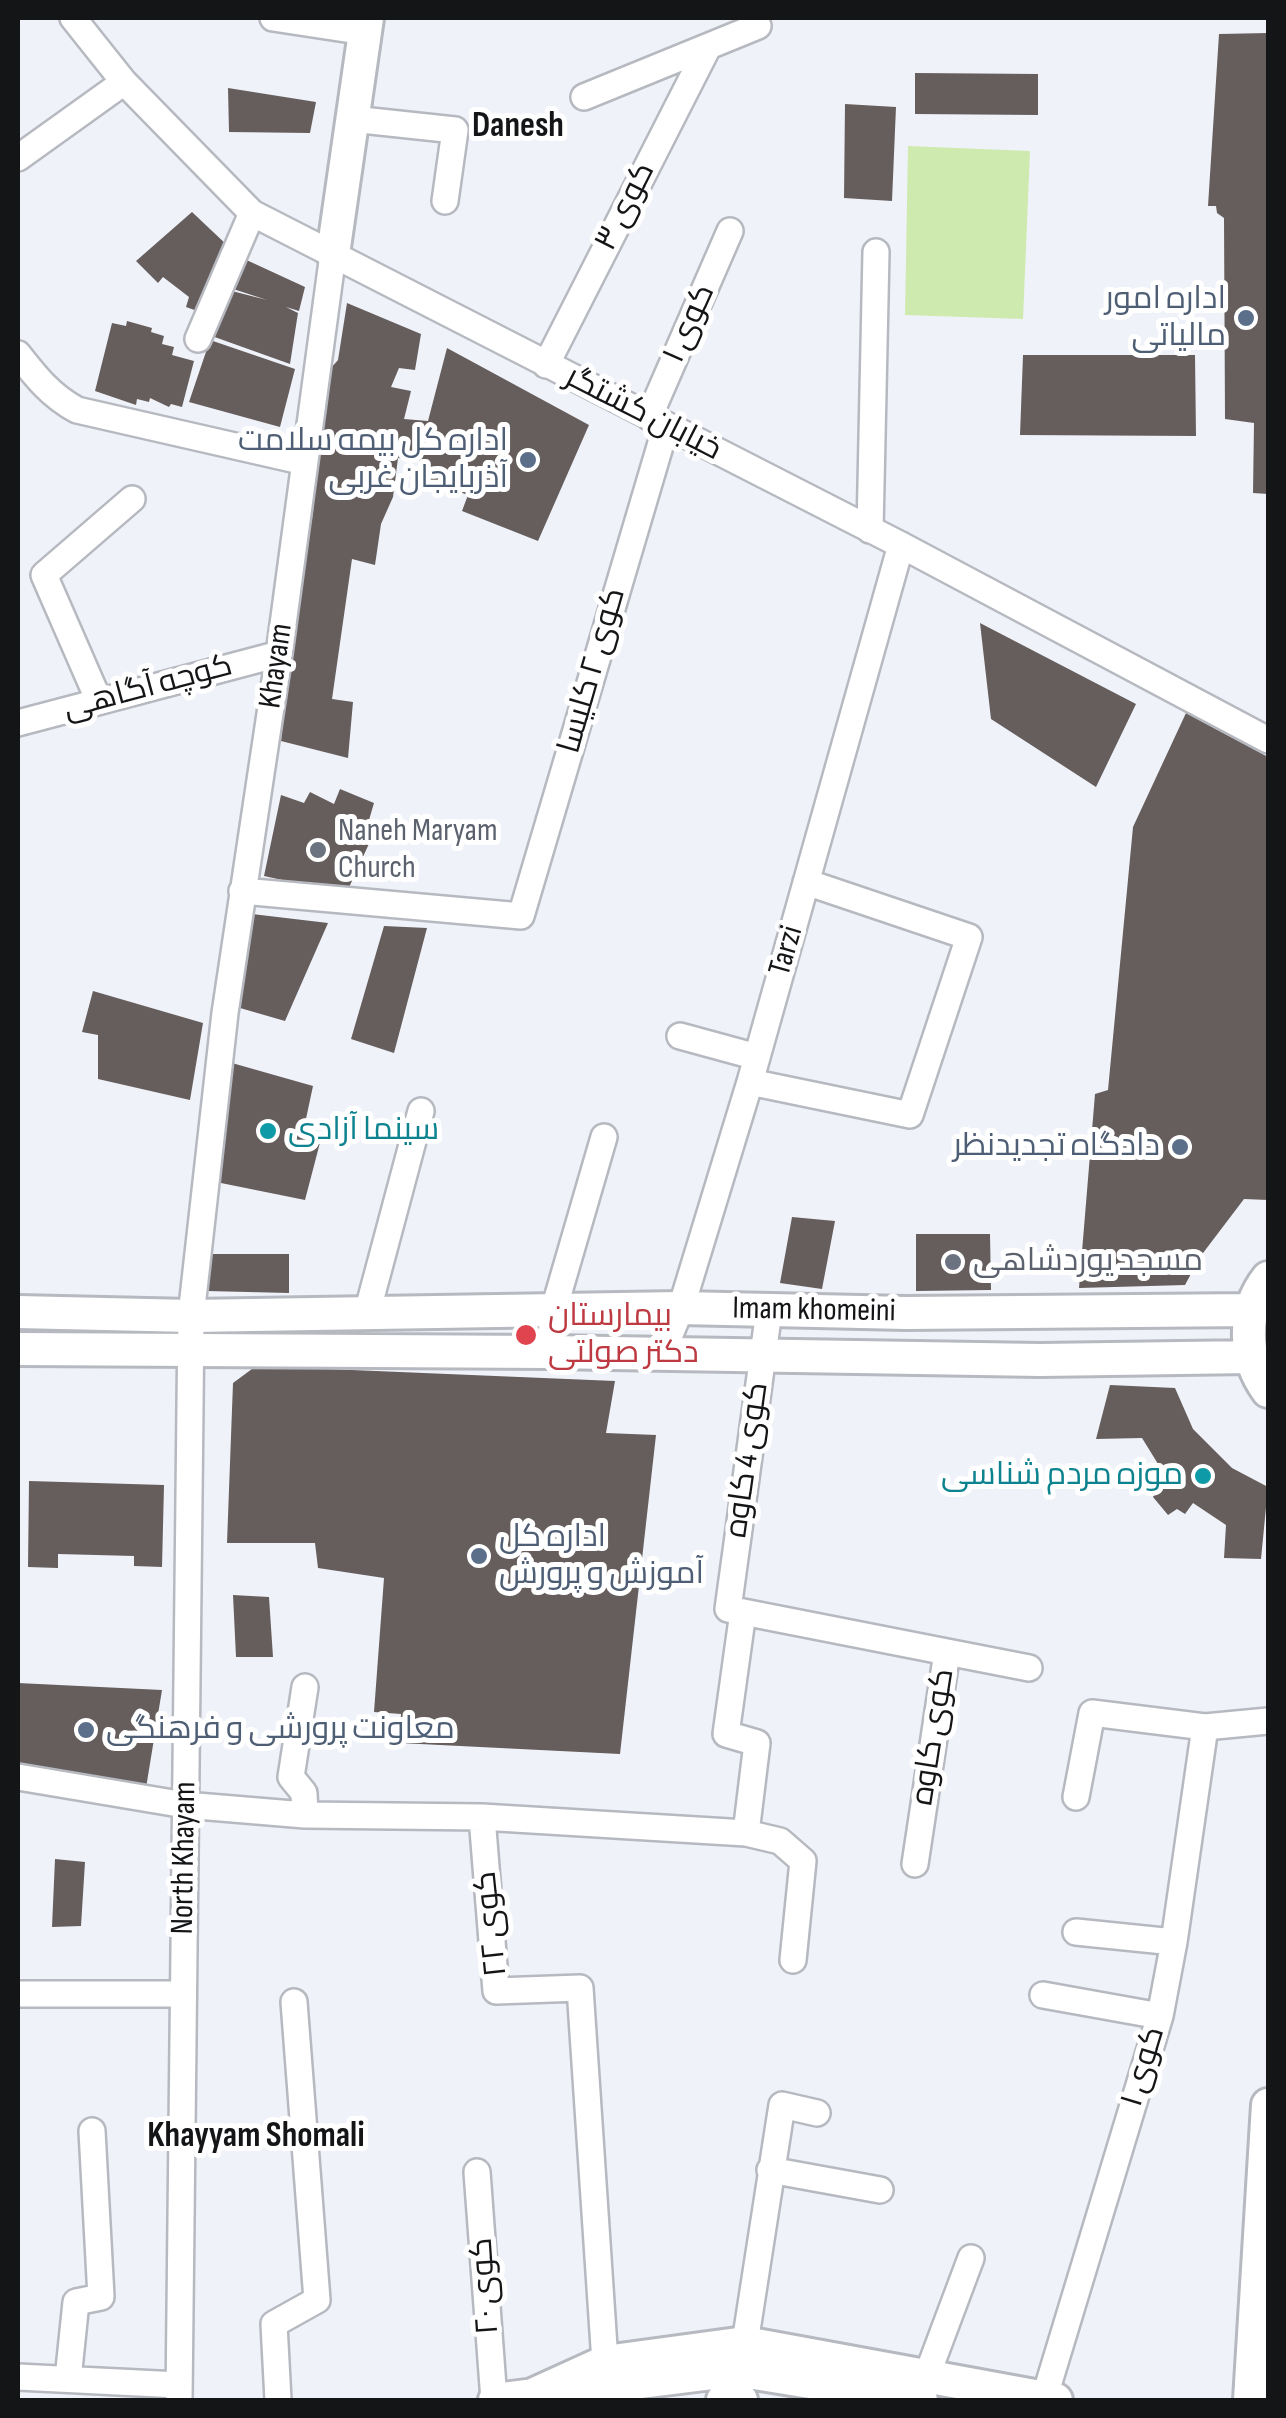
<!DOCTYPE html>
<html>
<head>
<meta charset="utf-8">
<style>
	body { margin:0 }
	#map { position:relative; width:1286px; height:2418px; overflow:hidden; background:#f0f2f9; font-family:"Sofia Sans Condensed",sans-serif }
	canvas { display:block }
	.frame { position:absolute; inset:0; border:20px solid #141517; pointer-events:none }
</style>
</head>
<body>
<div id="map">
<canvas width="1286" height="2418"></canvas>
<div class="frame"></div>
</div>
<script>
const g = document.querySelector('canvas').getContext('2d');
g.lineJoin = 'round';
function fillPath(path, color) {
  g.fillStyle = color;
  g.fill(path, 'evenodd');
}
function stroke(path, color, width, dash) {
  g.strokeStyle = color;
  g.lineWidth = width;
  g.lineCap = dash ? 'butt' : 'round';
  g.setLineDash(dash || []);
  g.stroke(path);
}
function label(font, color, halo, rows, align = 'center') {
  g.font = font + ' "Sofia Sans Condensed",Cairo,sans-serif';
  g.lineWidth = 10;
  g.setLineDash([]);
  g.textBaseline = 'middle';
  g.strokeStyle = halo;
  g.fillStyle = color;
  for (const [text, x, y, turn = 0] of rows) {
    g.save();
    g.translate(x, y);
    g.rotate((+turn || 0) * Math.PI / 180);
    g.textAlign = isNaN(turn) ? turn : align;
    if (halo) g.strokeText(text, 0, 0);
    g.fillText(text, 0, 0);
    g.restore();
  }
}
fillPath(new Path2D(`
	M908 146 1030 151 1023 319 905 315Z`), '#ceeaae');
fillPath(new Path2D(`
	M1268 33V494L1253 493 1254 423 1225 419 1224 218 1217 213 1216 206H1208L1219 34Z
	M915 73 1038 74V115L915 114Z
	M228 88 316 102 310 133 229 132Z
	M845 104 896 107 892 201 844 198Z
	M192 212 228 246 200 312 186 307 189 297 163 277 158 283 136 261Z
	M240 257 305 287 299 311 286 307 298 313 290 364 209 335 228 290 267 300 227 287Z
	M347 303 421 334 415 370 399 368 391 387 411 391 404 419 428 421 447 348 589 425 538 541 462 511 468 495 419 477 420 461 398 458 393 497 381 524 375 565 352 559 332 699 353 702 348 758 281 741 289 655 313 512 317 446 330 369 338 360Z
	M127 321 152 328 151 332 164 336 162 344 174 347 172 355 194 361 182 407 171 404 169 407 150 398 149 402 137 399 136 405 95 391 112 323 126 326Z
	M210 340 295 369 280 427 189 402Z
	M1023 355H1195L1196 436 1020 435Z
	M980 623 1136 704 1096 787 991 719Z
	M1186 713 1268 757V1200L1244 1199 1200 1257 1185 1285 1079 1288 1095 1094 1108 1090 1133 827Z
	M340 789 374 803 369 820 378 824 346 894 264 876 281 795 304 803 310 792 334 804Z
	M252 914 328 923 285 1021 240 1008Z
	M384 926 427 928 394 1053 351 1039Z
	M93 991 203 1023 190 1100 98 1079V1035L82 1032Z
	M232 1063 313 1086 304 1128 322 1135 305 1200 216 1182Z
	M792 1217 835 1221 822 1289 780 1283Z
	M916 1234H990L991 1290 916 1291Z
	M208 1254H289V1293L206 1291Z
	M256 1366 615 1381 606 1433 656 1435 620 1754 400 1743 401 1714 374 1712 384 1578 318 1568 315 1543H227L233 1383Z
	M1110 1385 1175 1388 1193 1429 1232 1468 1268 1487 1261 1559 1224 1558 1226 1525 1193 1503 1185 1514 1177 1509 1168 1515 1153 1497 1157 1489 1155 1481 1163 1472 1142 1438 1096 1439Z
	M29 1481 164 1485 162 1567 134 1566V1556L58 1554V1568L28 1567Z
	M233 1595 269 1597 273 1657H236Z
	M18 1683 162 1690 146 1788 18 1769Z
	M55 1859 85 1862 81 1926 52 1927Z`), '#655e5d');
const minor = new Path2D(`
	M73 18 124 82 252 213 901 545 1268 740
	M273 18 365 32
	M584 97 758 26
	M352 119 455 130 445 201
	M18 158 124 82
	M198 339 252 213
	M18 354C36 377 51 396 77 410L305 462
	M546 365 707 49
	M649 417 730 231
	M870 530 876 252
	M99 701 44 575 132 499
	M18 723 279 654
	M242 891 521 916 666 426
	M680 1036 757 1057
	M750 1082 910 1115 969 937 806 882
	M769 1311 728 1609 947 1652 915 1864
	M367 1313 421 1111
	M549 1352 554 1309 604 1137
	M662 1354 681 1308 750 1082 901 545
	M743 1612 726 1734 757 1743 746 1833
	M947 1652 1029 1668
	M305 1687 291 1777 304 1793 305 1815
	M18 1777 185 1805 305 1815 482 1817 496 1991 580 1988 605 2362
	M1076 1797 1092 1713 1205 1727 1268 1721
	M482 1817 746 1833 780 1841 803 1861 793 1960
	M1076 1932 1174 1942
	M18 1994H183
	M1043 1995 1160 2016
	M770 2170 880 2190
	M477 2172 494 2400
	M745 2343 782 2105 817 2113
	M18 2377 179 2385
	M926 2378 971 2258
	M68 2379 76 2302 101 2297 92 2131
	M1044 2399 1160 2016 1174 1942 1205 1727
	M179 2400 191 1316 225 1013 279 654 333 254
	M278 2400 274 2324 317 2300 294 2002`);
const major = new Path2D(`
	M333 254 367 18
	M1268 1278C1242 1311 1243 1357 1268 1391
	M18 1312 191 1316 681 1308 906 1313 1251 1310
	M18 1349 549 1352 1040 1360 1251 1357
	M528 2397 605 2362 745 2343 1056 2400
	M495 2400 736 2370 921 2400
	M723 2400H741
	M1250 2400 1268 2105`);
stroke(minor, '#b7b9c0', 30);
stroke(major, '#b7b9c0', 38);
stroke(minor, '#fff', 25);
stroke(major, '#fff', 32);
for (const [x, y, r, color] of [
	[1246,318,10,"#5c6f8a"],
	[528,460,10,"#5c6f8a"],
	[318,850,10,"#6b7280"],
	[268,1131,10,"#0f9aa8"],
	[1180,1147,10,"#5c6f8a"],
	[953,1262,10,"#6b7280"],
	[526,1335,12,"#e0444e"],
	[1203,1476,10,"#0f9aa8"],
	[479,1556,10,"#5c6f8a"],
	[86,1730,10,"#5c6f8a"]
]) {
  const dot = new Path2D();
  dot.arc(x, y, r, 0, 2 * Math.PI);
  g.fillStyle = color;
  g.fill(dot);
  stroke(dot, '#fff', 4);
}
label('32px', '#141517', '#fff', [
	["کوی ۳",626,207,-63],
	["کوی ۱",690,324,-66],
	["خیابان کشتگر",643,414,27],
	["Khayam",277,666,-82],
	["کوی ۲ کلیسا",593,671,-74],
	["کوچه آگاهی",148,688,-15],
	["Tarzi",787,951,-74],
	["Imam khomeini",814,1311,1],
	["کوی 4 کاوه",748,1460,-82],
	["کوی کاوه",934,1737,-81],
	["North Khayam",185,1858,-89],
	["کوی ۲۲",492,1924,-96],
	["کوی ۱",1144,2067,-73],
	["کوی ۲۰",486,2286,-94]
]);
label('32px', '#4e5e75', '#fff', [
	["اداره امور",1226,300],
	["مالیاتی",1226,337],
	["اداره کل بیمه سلامت",508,442],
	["آذربایجان غربی",508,479],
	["دادگاه تجدیدنظر",1160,1147],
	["اداره کل",499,1538,"left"],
	["آموزش و پرورش",499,1575,"left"],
	["معاونت پرورشی و فرهنگی",106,1730,"left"]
], 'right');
label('32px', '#5b616d', '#fff', [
	["Naneh Maryam",338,832],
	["Church",338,869],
	["مسجد یوردشاهی",973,1262]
], 'left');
label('32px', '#0d838f', '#fff', [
	["سینما آزادی",288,1131],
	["موزه مردم شناسی",1183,1476,"right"]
], 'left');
label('32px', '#be3a42', '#fff', [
	["بیمارستان",548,1317],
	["دکتر صولتی",548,1354]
], 'left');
label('bold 35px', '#141517', '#fff', [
	["Danesh",518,127],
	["Khayyam Shomali",256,2137]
]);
</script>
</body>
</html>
